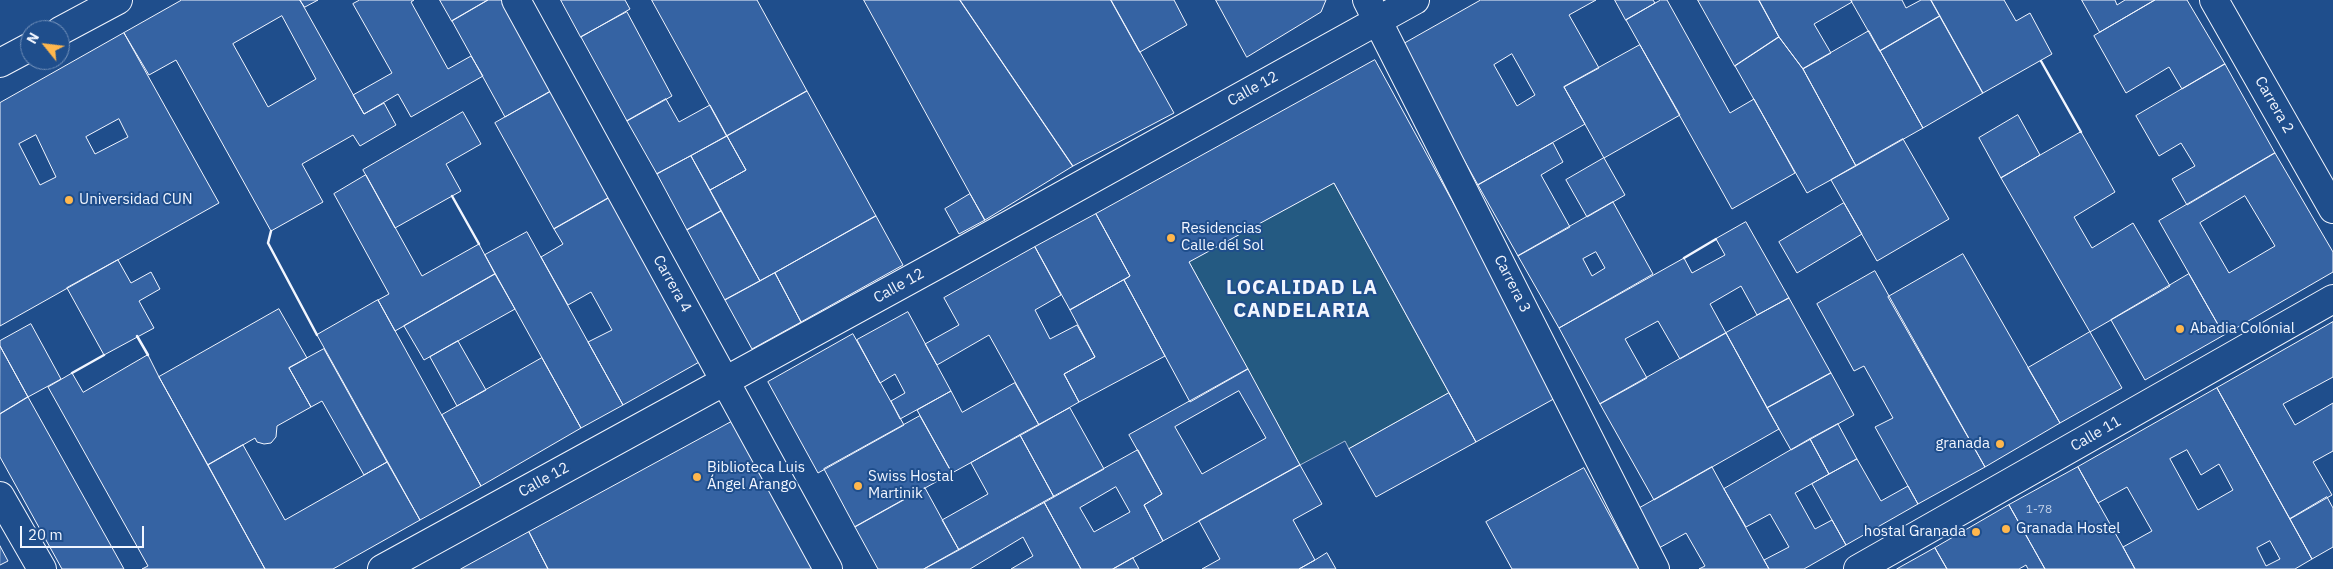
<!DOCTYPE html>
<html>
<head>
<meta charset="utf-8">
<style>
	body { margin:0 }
	#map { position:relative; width:2333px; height:569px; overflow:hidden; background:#1f4e8c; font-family:"IBM Plex Sans",sans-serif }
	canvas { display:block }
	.north { position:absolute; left:20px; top:20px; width:50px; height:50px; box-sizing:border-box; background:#1f4e8c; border:1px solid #7391ba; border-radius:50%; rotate:299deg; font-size:14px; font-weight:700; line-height:20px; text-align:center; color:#f2f6ff }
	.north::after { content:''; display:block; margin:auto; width:18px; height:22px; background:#ffb74d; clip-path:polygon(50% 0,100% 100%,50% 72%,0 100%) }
	.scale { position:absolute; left:20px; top:526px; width:124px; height:22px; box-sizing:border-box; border:2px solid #f2f6ff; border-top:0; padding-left:6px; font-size:15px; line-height:18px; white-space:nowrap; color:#f2f6ff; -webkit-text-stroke:4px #1f4e8c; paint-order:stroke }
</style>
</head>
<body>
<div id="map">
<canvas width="2333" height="569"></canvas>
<div class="north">N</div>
<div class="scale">20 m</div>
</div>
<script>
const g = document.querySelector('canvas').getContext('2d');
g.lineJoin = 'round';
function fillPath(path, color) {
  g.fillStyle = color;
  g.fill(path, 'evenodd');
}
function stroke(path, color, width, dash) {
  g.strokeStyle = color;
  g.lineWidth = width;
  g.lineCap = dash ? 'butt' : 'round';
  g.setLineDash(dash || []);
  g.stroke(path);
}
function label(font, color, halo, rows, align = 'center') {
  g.font = font + ' "IBM Plex Sans",sans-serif';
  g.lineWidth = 4;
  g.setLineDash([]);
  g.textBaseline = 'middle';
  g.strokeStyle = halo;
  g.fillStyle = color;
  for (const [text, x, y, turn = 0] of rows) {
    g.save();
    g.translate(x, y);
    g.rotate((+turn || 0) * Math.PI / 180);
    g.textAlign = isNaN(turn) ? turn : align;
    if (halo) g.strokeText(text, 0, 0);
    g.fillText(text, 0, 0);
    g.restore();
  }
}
const green = new Path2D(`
	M1334 183 1449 393 1349 449 1345 441 1300 465 1189 262Z`);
fillPath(green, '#245a82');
stroke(green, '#a8bbd7', 1);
const building = new Path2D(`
	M182 0H300L364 114 384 103 396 125 360 146 353 135 302 164 323 202 271 231 176 60 149 75 124 33ZM282 16 316 79 268 107 233 44Z
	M300 0H318L305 7Z
	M360 0H414L411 2 448 69 471 56 483 76 411 117 398 94 364 114 353 95 392 73 353 4Z
	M440 0H488L452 21Z
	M488 0H503L553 90 505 117 452 21Z
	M561 0H625L630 9 581 37Z
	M652 0H757L807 91 727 136Z
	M864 0H960L1073 166 985 220Z
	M960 0H1111L1174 113 1073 166Z
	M1111 0H1174L1187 25 1140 52Z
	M1216 0H1326L1321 12 1247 57Z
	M1481 0H1596L1569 15 1599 68 1564 87 1585 124 1478 185 1400 46ZM1512 54 1535 95 1517 106 1494 65Z
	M1615 0H1653L1655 3 1626 20Z
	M1661 0H1667L1730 113 1754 99 1795 173 1732 209 1626 20Z
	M1698 0H1759L1779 37 1735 66Z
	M1759 0H1851L1852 2 1814 24 1831 53 1803 69 1779 37Z
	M1851 0H1902L1906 8 1921 0H1931L1940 16 1880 51Z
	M1931 0H2004L2016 21 2030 13 2052 54 1983 93Z
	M2082 0H2115L2117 5 2125 0H2155L2100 32Z
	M2155 0H2187L2225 64 2182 89 2169 67 2126 93 2094 36Z
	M627 12 672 96 627 121 581 37Z
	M1940 16 1983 93 1923 128 1880 51Z
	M1869 31 1923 128 1856 166 1803 69Z
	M124 33 219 203 0 326V103ZM119 119 128 137 95 154 86 137ZM36 135 56 177 40 185 19 144Z
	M1779 37 1803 69 1856 166 1807 193 1735 66Z
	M1640 45 1680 115 1604 158 1564 87Z
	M1375 60 1559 396 1476 442 1334 183 1189 262 1248 369 1190 402 1124 280 1130 276 1096 214Z
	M2225 64 2275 153 2187 205 2172 179 2195 166 2181 143 2159 156 2136 116Z
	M553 90 612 196 554 229 495 123Z
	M807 91 876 216 760 281 710 190 746 170 727 136Z
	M666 99 679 122 710 105 727 136 657 174 627 121Z
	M463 112 481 144 446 164 461 191 395 228 363 170Z
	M2018 115 2040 155 2001 178 1979 138Z
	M2081 132 2115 192 2074 217 2092 248 2133 223 2170 286 2090 332 2001 178Z
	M727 136 746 170 710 190 691 156Z
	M1903 139 1949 219 1877 261 1831 180Z
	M1553 143 1563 162 1541 175 1570 227 1518 256 1478 185Z
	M2275 153 2333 252V272L2224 335 2159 221ZM2245 196 2275 246 2229 273 2200 223Z
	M691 156 721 211 687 230 657 174Z
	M1604 158 1625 195 1587 217 1566 180Z
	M366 175 422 276 479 244 495 274 395 331 378 300 389 294 334 194Z
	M970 194 985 220 959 234 945 209Z
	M612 196 701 361 623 405 588 342 612 330 591 292 568 305 541 257 563 244 554 229Z
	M1613 202 1653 274 1559 328 1518 256ZM1596 252 1605 268 1592 276 1583 259Z
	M1844 203 1862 234 1797 273 1779 242Z
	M721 211 760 281 725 300 687 230Z
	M1096 214 1130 276 1070 310 1035 247Z
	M876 216 903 265 801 322 775 273Z
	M1746 222 1789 298 1757 315 1741 286 1710 304 1726 333 1680 359 1658 321 1625 339 1647 378 1600 404 1559 328 1684 258 1692 273 1725 255 1716 239Z
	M527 232 623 405 581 428 485 255Z
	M1035 247 1061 295 1035 310 1050 339 1077 325 1095 357 1064 374 1079 402 1039 425 989 335 937 365 925 344 959 325 944 298Z
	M1963 254 2060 423 1985 467 1888 297Z
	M118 260 131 283 151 272 160 289 139 301 154 328 104 355 67 288Z
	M1875 271 1985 467 1918 504 1875 427 1893 418 1864 366 1854 371 1817 304Z
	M775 273 801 322 752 349 725 300Z
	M495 274 515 309 424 360 404 326Z
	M2189 274 2224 335 2145 380 2111 320Z
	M1124 280 1165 356 1079 402 1064 374 1095 357 1070 310Z
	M1789 298 1831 373 1767 408 1726 333Z
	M378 300 481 486 420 520 317 335Z
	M279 309 307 358 289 368 311 407 277 426 276 437 271 443 264 444 257 442 255 438 208 465 159 377Z
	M908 312 951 391 900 419 891 401 905 393 895 374 880 383 857 340Z
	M2333 322V377L2283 404 2295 425 2333 403V451L2313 462 2332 495 2290 519 2217 388Z
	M31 324 61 379 28 397 0 346V341Z
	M2090 332 2122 388 2060 423 2028 368Z
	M1726 333 1779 429 1654 500 1600 404Z
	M853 334 904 425 818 473 768 382Z
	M458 341 486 390 457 406 430 357Z
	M0 346 28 397 0 414Z
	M324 349 387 462 364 475 322 401 311 407 289 368Z
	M148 355 159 377 265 569H142L148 566 48 387 72 373 83 392Z
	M542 358 581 428 481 486 442 415Z
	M1248 369 1300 465 1163 541 1144 505 1162 494 1129 435ZM1239 391 1266 438 1202 474 1175 427Z
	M1831 373 1854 415 1791 450 1767 408Z
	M1015 383 1039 425 952 473 917 410 951 391 962 412Z
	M2217 388 2312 559 2295 569H2135L2123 547 2152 531 2127 487 2098 503 2078 467ZM2187 450 2201 475 2219 464 2233 490 2198 510 2170 459ZM2270 541 2280 559 2266 566 2257 548Z
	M1449 393 1476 442 1376 497 1349 449Z
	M28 397 124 569H62L0 457V414Z
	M1070 408 1104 469 1054 497 1020 435Z
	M920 416 952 473 855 527 824 469Z
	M733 421 812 569H548L529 532Z
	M1838 424 1857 459 1829 474 1810 439Z
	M1020 435 1054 497 959 550 942 520 988 494 971 463Z
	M1810 439 1829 474 1795 493 1815 529 1832 520 1846 545 1804 569H1769L1764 560 1789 547 1770 514 1746 527 1724 489Z
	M243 445 285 520 387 462 420 520 333 569H265L208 465Z
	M1138 450 1162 494 1144 505 1163 541 1113 569H1081L1044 502ZM1116 487 1130 512 1094 532 1080 508Z
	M1857 459 1881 501 1908 486 1918 504 1846 545 1812 484Z
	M1300 465 1322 504 1293 520 1315 560 1299 569H1202L1220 559 1199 521Z
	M1712 467 1724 489 1769 569H1699L1705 566 1686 533 1659 548 1638 509Z
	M2078 467 2123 547 2135 569H2045L2009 505Z
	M1584 468 1639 569H1512L1486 522Z
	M925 488 959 550 924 569H878L855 527Z
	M2327 497 2333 508V547L2312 559 2290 519Z
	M1044 502 1081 569H1011L1033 556 1023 537 970 569H924Z
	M2009 505 2045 569H2028L2026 565 2019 569H1947L1935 548Z
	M529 532 548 569H461Z
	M0 546 8 561 0 565Z
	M1935 548 1947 569H1897Z
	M1327 553 1336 569H1299L1315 560Z
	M1133 558 1139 569H1113Z`);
fillPath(building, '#3563a3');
stroke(building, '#f2f6ff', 1);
const minor = new Path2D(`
	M516 0 828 569
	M1367 0 1655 569
	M2214 0 2333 209
	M60 31 118 0
	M0 63 30 47
	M0 496 42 569
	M382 569 944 261 1415 0
	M1858 569 2333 299`);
stroke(minor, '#f2f6ff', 30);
stroke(minor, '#1f4e8c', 28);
stroke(new Path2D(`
	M2041 61 2081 132
	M452 196 479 244
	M271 231 268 243 317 335
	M1684 258 1716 239
	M137 336 148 355
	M72 373 104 355`), '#f2f6ff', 2.5);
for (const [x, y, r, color] of [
	[69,200,5,"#ffb74d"],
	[1171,238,5,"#ffb74d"],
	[2180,329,5,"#ffb74d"],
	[2000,444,5,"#ffb74d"],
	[697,477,5,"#ffb74d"],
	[858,486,5,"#ffb74d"],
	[2006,529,5,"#ffb74d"],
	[1976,532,5,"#ffb74d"]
]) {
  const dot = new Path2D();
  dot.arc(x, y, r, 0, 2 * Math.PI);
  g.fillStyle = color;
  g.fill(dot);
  stroke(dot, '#1f4e8c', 2);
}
label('12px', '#c3d1e8', null, [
	["1-78",2039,510]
]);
label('15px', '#f2f6ff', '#1f4e8c', [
	["Calle 12",1253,89,-29],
	["Carrera 2",2274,105,60],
	["Carrera 4",672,284,61],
	["Carrera 3",1512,284,63],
	["Calle 12",899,286,-29],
	["Calle 11",2096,434,-30],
	["Calle 12",544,480,-29]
]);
label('15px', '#f2f6ff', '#1f4e8c', [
	["Universidad CUN",79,200],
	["Residencias",1181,229],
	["Calle del Sol",1181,246],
	["Abadia Colonial",2190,329],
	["granada",1990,444,"right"],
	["Biblioteca Luis",707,468],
	["Ángel Arango",707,485],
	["Swiss Hostal",868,477],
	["Martinik",868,494],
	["Granada Hostel",2016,529],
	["hostal Granada",1966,532,"right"]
], 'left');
g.letterSpacing = '1px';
label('bold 20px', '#f2f6ff', '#1f4e8c', [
	["LOCALIDAD LA",1302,288],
	["CANDELARIA",1302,311]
]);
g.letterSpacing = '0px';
</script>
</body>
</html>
